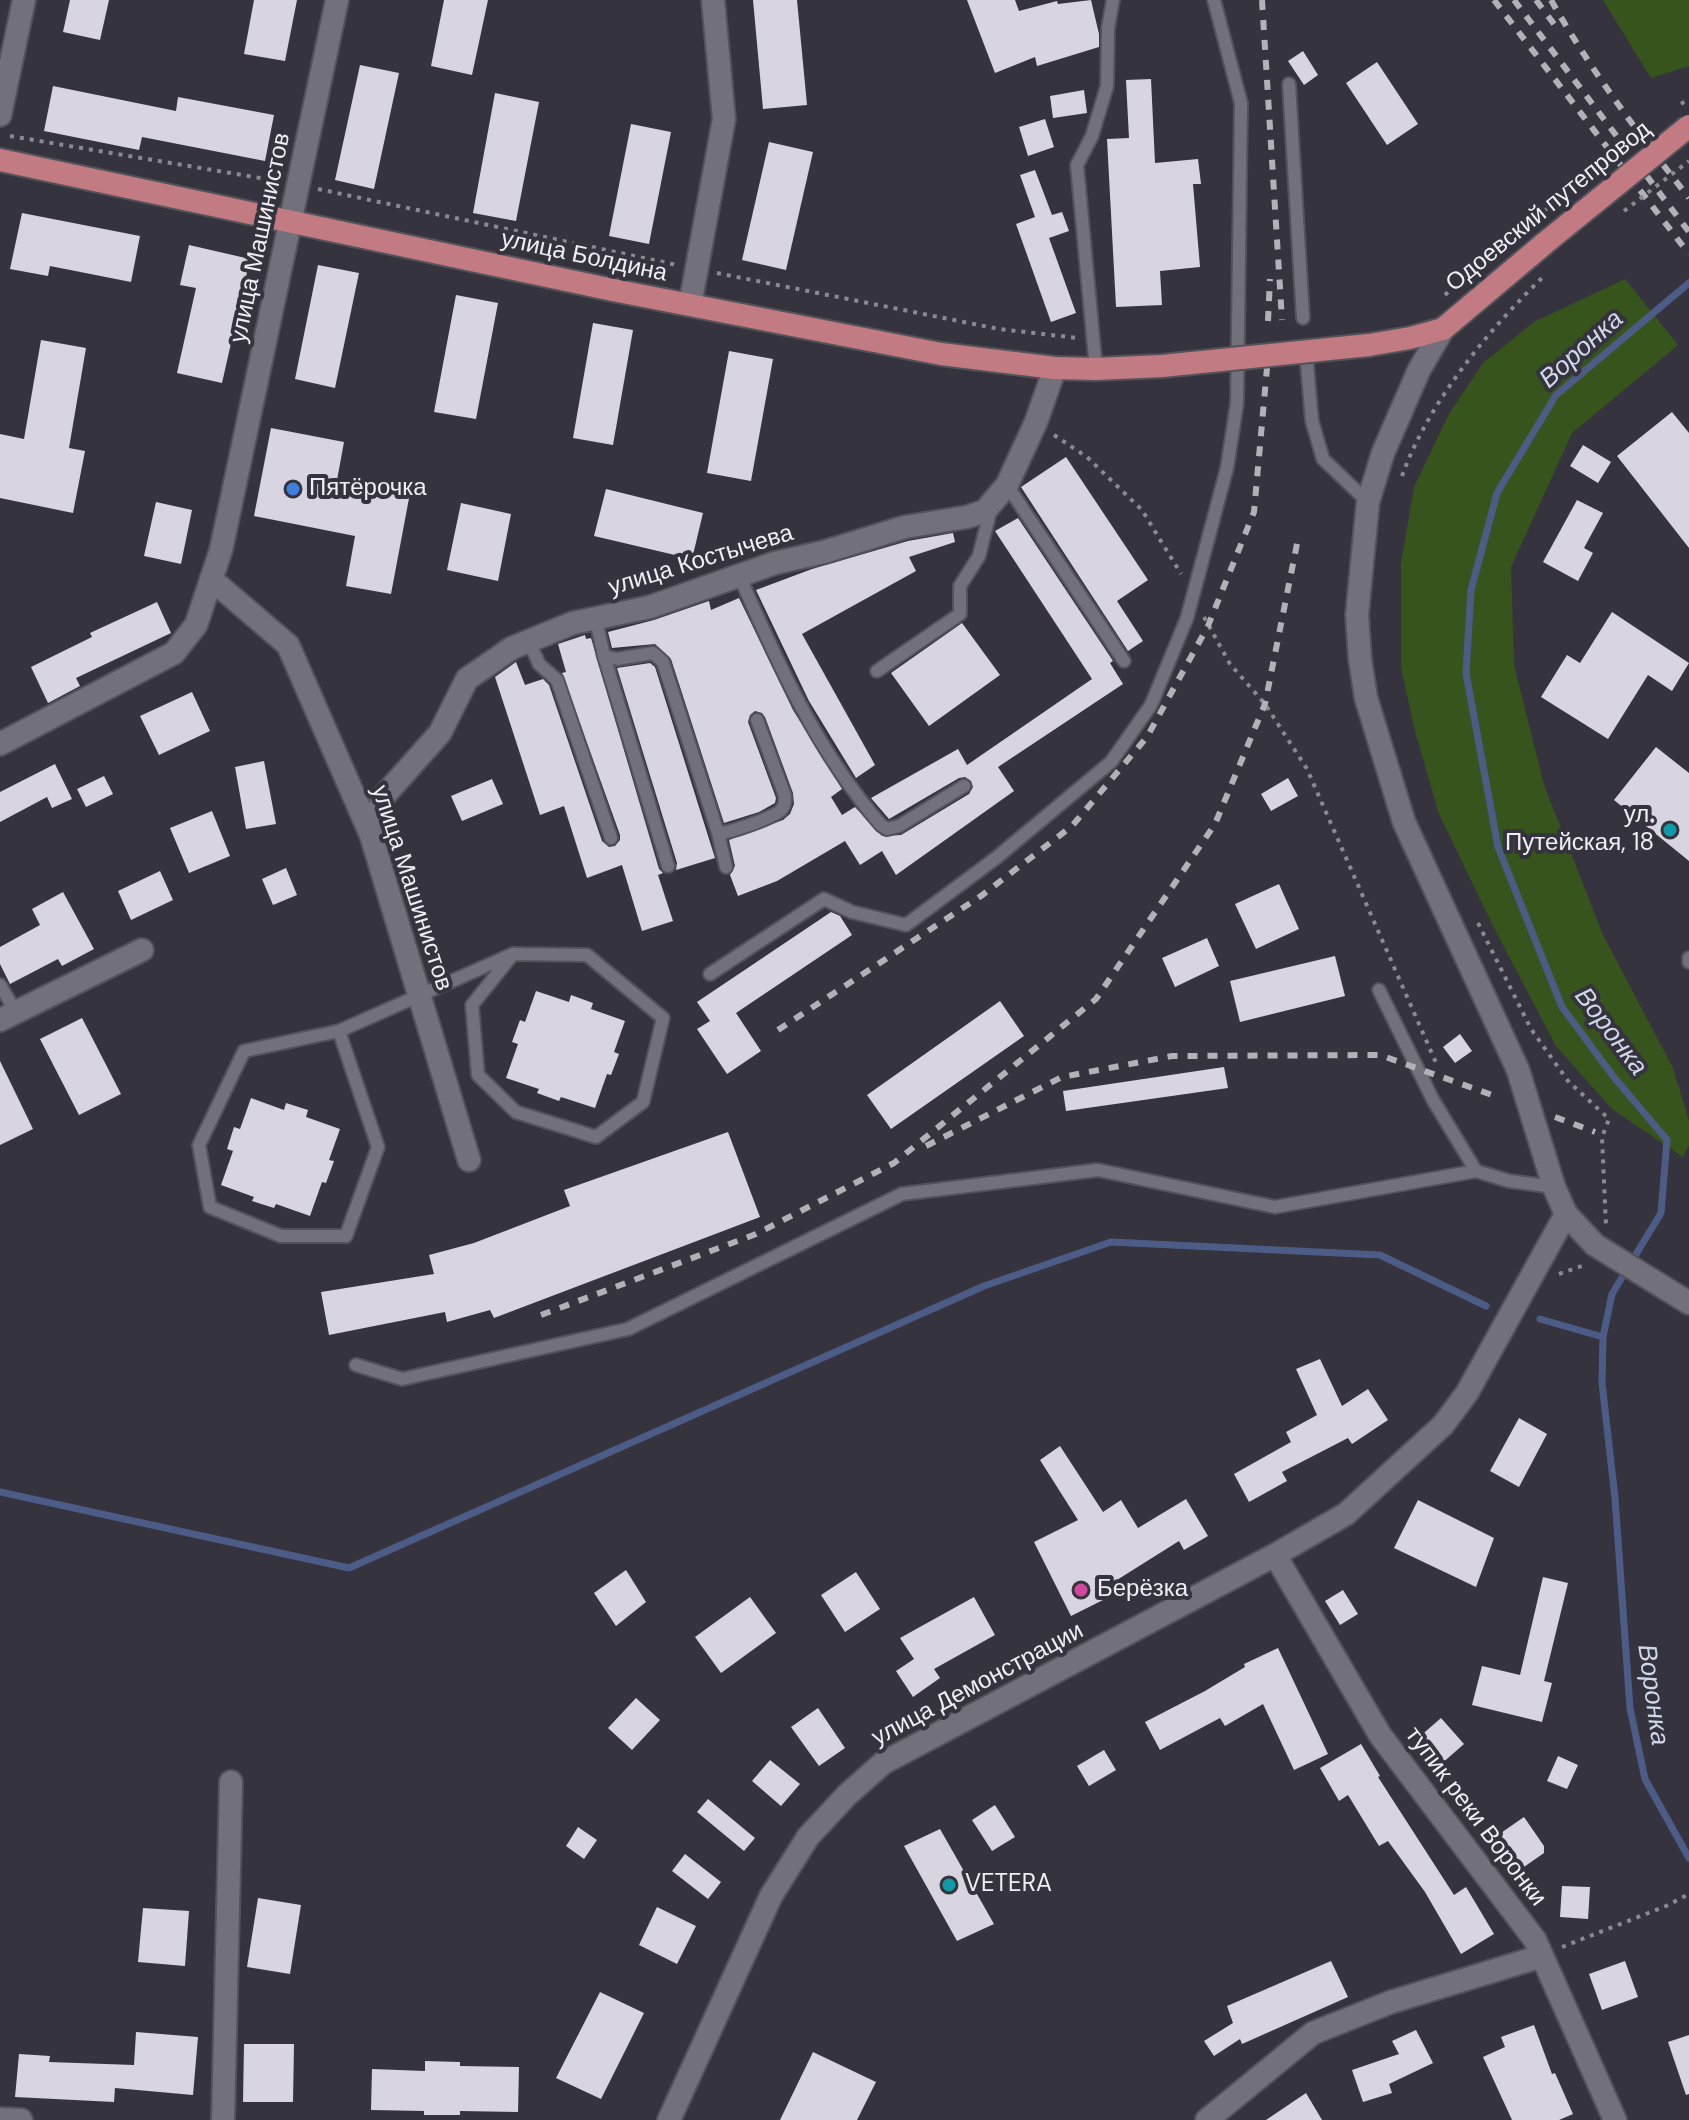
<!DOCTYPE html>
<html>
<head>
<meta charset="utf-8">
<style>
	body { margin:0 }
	canvas { display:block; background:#35333d }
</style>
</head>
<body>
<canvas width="1689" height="2120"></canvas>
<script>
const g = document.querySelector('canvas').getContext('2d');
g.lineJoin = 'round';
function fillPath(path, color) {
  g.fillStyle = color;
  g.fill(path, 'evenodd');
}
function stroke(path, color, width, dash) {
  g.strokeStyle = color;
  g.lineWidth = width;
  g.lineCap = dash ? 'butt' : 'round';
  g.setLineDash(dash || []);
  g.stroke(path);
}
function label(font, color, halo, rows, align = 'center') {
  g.font = font + ' "DM Sans",sans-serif';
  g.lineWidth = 8;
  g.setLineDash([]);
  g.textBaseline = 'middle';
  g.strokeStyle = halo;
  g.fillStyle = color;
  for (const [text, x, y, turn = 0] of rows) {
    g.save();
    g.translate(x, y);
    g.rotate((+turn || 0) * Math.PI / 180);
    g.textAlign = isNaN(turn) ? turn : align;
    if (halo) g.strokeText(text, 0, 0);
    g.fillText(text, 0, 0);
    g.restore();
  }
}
fillPath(new Path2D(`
	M1603 0H1689V66L1651 78Z
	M1625 279 1678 345 1572 433 1511 567 1514 665 1544 785 1603 935 1673 1068 1689 1121V1145L1683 1157 1612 1109 1556 1046 1493 926 1439 814 1414 727 1401 667V563L1414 487 1449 414 1483 363 1534 322Z`), '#37541d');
stroke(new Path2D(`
	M1689 283 1556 395 1497 493 1471 590 1466 673 1498 847 1562 1007 1613 1076 1667 1140 1661 1213 1612 1294 1603 1337 1602 1383 1615 1498 1630 1708 1645 1779 1689 1858
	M1540 1319 1603 1337
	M0 1492 349 1568 984 1286 1111 1242 1380 1255 1486 1306`), '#4d5c87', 7);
fillPath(new Path2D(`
	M70 0H109L100 40 63 32Z
	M254 0H297L285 61 244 54Z
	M444 0H488L472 75 431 66Z
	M753 0H797L807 105 763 109Z
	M967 0H1015L1019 11 1057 1 1058 4 1091 0 1099 34V47L1037 66 1035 57 995 73Z
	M1303 51 1318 75 1304 85 1288 61Z
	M1377 62 1418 124 1387 145 1346 83Z
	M360 65 399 73 374 189 335 180Z
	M1151 79 1155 163 1198 159 1201 184H1193L1200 267 1160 271 1162 305 1116 307 1107 139 1129 138 1126 80Z
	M53 86 176 111 178 97 274 115 265 161 142 137 139 150 44 131Z
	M1084 90 1087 113 1053 118 1050 96Z
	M495 93 539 102 516 221 473 213Z
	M1045 119 1054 147 1028 156 1019 127Z
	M631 124 671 132 649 244 609 236Z
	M769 142 813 152 786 270 742 260Z
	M1035 170 1052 215 1062 212 1069 231 1049 238 1076 313 1051 322 1016 224 1035 217 1020 175Z
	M22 213 140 236 131 282 50 266 48 276 10 269Z
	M189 245 250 259 222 383 177 373 196 288 180 285Z
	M318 265 359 273 335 388 295 379Z
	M456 295 498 303 476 419 434 412Z
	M593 323 633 330 613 445 573 438Z
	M41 340 86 348 69 448 85 451 73 513 0 498V434L24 439Z
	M729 351 773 359 751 481 707 473Z
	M1672 412 1689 433V548L1617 456Z
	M271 428 344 442 337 480 410 493 391 594 346 586 355 536 254 516Z
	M1583 445 1611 462 1598 483 1570 466Z
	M1066 457 1148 580 1117 601 1143 641 1128 651 1021 487Z
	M606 489 703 513 692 559 594 536Z
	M1577 500 1603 513 1584 548 1593 553 1578 581 1543 562Z
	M156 502 192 510 181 564 144 556Z
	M461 503 511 514 498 581 447 570Z
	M1018 518 1113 661 1110 663 1123 684 998 767 1014 791 896 875 882 851 860 865 845 841 777 881 738 896 730 875 735 866 729 840 783 820 790 814 794 804 793 793 765 717 762 713 755 711 750 715 748 722 776 798 775 803 759 812 724 823 671 659 655 644 612 648 608 632 654 620 709 601 711 610 739 598 793 710 842 789 831 797 842 815 855 807 882 836 901 835 969 794 973 787 971 781 965 777 959 778 889 819 871 798 958 749 967 765 1092 679 995 531Z
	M953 533 955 542 909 557 916 571 802 634 875 765 856 778 809 701 756 590 812 569 908 541Z
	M157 602 171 633 76 678 80 686 48 703 31 667 92 637 90 633Z
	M1612 612 1689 663 1672 691 1648 675 1608 739 1541 697 1567 655 1580 663Z
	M962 623 1000 675 929 726 891 673Z
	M585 635 586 639 591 638 659 869 663 873 658 875 673 921 642 931 622 865 587 878 564 806 540 815 495 677 516 662 525 685 543 679 549 685 602 841 609 847 615 846 620 840V835L562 673 566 672 558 644Z
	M650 663 655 667 715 858 676 870 677 863 617 668Z
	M192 692 210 731 159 755 140 716Z
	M1656 747 1689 773V861L1614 800Z
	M264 761 276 824 246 829 235 767Z
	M55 764 72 799 52 808 47 797 0 822V792Z
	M104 776 113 794 86 807 77 789Z
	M1288 778 1298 796 1271 811 1261 794Z
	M492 779 503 804 462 821 451 796Z
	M212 811 230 856 189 873 170 828Z
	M286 868 297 895 273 905 262 879Z
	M160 871 173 900 131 920 118 891Z
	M1279 884 1299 929 1256 949 1235 904Z
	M63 892 94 949 62 966 58 959 10 984 0 964V947L40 925 32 909Z
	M831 912 840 916 852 935 736 1013 761 1051 727 1074 697 1029 710 1021 697 1002Z
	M1207 938 1219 966 1175 987 1162 958Z
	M1335 956 1345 996 1240 1022 1230 981Z
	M536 991 569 1002 571 995 593 1003 591 1009 625 1021 614 1052 619 1054 611 1075 607 1074 595 1108 561 1097 559 1101 537 1093 539 1089 506 1078 518 1044 512 1042 520 1020 525 1022Z
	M1000 1001 1024 1036 891 1129 867 1095Z
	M82 1018 121 1094 79 1115 40 1039Z
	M1460 1034 1472 1051 1455 1063 1443 1047Z
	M0 1061 33 1129 0 1145Z
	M1224 1067 1228 1088 1066 1111 1063 1091Z
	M251 1098 284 1110 286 1103 308 1110 306 1117 340 1129 329 1160 334 1161 326 1183 322 1182 310 1216 276 1204 274 1208 252 1201 254 1197 221 1185 233 1151 227 1149 234 1127 240 1129Z
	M728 1132 760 1217 494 1318 490 1310 447 1322 445 1312 329 1335 321 1292 434 1274 429 1255 474 1243 570 1206 564 1190Z
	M1320 1359 1342 1406 1368 1389 1388 1420 1352 1444 1348 1438 1282 1472 1287 1481 1249 1502 1234 1474 1291 1442 1286 1432 1317 1415 1296 1369Z
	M1519 1418 1547 1434 1519 1487 1490 1471Z
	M1060 1446 1103 1512 1121 1500 1138 1528 1186 1499 1208 1536 1184 1550 1179 1541 1101 1590 1105 1599 1071 1616 1034 1542 1078 1520 1040 1460Z
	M1418 1500 1494 1538 1476 1587 1394 1548Z
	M626 1570 646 1602 616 1626 594 1593Z
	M856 1572 880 1609 845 1632 821 1595Z
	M1543 1577 1568 1583 1544 1681 1552 1683 1542 1722 1472 1705 1482 1666 1520 1675Z
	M1343 1590 1358 1614 1340 1625 1325 1601Z
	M750 1597 776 1633 721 1673 695 1637Z
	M974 1597 995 1635 934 1669 940 1678 913 1697 896 1671 914 1659 900 1638Z
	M1278 1648 1328 1754 1294 1770 1263 1704 1225 1726 1220 1718 1160 1750 1145 1722 1205 1691 1245 1667 1244 1664Z
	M636 1698 660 1720 632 1750 608 1728Z
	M818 1708 845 1748 819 1766 791 1727Z
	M1441 1718 1464 1744 1440 1765 1417 1739Z
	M1361 1744 1380 1776 1378 1777 1454 1895 1466 1887 1494 1934 1461 1954 1425 1892 1388 1841 1379 1846 1348 1795 1339 1801 1320 1768Z
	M1104 1750 1116 1770 1089 1786 1077 1766Z
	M1558 1756 1578 1765 1567 1789 1547 1781Z
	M770 1760 800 1784 781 1806 752 1781Z
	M708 1799 755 1838 744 1851 697 1812Z
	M995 1805 1015 1837 992 1851 972 1820Z
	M1524 1817 1544 1846V1853L1521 1869 1498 1835Z
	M578 1827 597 1840 584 1859 566 1846Z
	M940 1829 994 1924 957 1941 904 1846Z
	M685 1854 721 1882 708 1899 672 1871Z
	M1562 1886 1590 1887 1588 1919 1560 1917Z
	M258 1898 301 1905 290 1974 247 1967Z
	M657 1907 696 1926 677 1964 639 1945Z
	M143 1908 189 1911 185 1966 138 1962Z
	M1331 1961 1348 1997 1242 2044 1240 2039 1214 2056 1204 2041 1233 2023 1227 2006Z
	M1625 1961 1638 1997 1602 2010 1589 1974Z
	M600 1992 644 2013 601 2099 556 2078Z
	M1534 2025 1552 2074 1555 2073 1573 2114 1559 2120H1512L1483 2057 1505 2047 1501 2037Z
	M1416 2030 1433 2063 1389 2084 1392 2093 1363 2102 1352 2070 1399 2054 1392 2041Z
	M136 2032 198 2037 193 2095 115 2088 114 2102 15 2097 19 2054 50 2056 49 2062 134 2065Z
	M1689 2035V2094L1686 2095 1668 2042Z
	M244 2044H294L293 2102H243Z
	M813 2052 876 2082 857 2120H780Z
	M425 2061 460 2062V2066L519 2067 518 2112 460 2111V2115H424V2111L371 2110 372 2069 425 2071Z
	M1306 2093 1322 2120H1266Z`), '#d8d5e1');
const service = new Path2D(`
	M1289 84 1303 318
	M1307 364 1312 421 1323 459 1368 502
	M1096 369 1077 165 1092 136 1107 86 1108 28 1113 0
	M1007 485 1124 661
	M739 575C777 662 818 753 881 825L887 829 899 826 964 786
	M596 620 604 656 617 659 653 653 663 662 718 833C729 833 776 817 782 809 785 805 785 801 785 796L757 720
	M529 641 539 664 557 680 611 838
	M604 656 668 866
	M877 671 960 614V586L979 556 991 508
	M718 833 726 867
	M1689 958V962
	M710 974 824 899 852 912 906 925 996 858 1111 762 1151 705 1187 618 1227 468 1237 403 1241 103 1214 0
	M0 985 16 1012
	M1379 990 1433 1100 1476 1171
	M339 1031 378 1147 346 1236H281L210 1207 199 1145 244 1051 339 1031 513 954 587 955 663 1018 643 1102 596 1137 516 1112 478 1075 472 1005 513 954
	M356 1365 402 1379 628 1329 902 1194 1098 1170 1275 1207 1476 1171 1509 1181 1554 1187`);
const minor = new Path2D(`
	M0 115 24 0
	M690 305 724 119 713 0
	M211 579 288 645 371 835 469 1160
	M0 744 174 653 196 625 221 550 337 0
	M371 835 383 797 440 733 467 679 512 648 573 623 650 607 775 563 824 552 905 527 967 517 985 511 1007 485 1036 422 1055 368
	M0 1020 142 950
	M1275 1555 1380 1735 1535 1940 1615 2120
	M0 2119 21 2120
	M223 2120 231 1782
	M669 2120 771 1896 808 1837 847 1795 883 1763 1275 1555 1346 1514 1443 1425 1467 1393 1566 1214
	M1207 2120 1313 2033 1391 2002 1542 1956`);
const tertiary = new Path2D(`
	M1443 329 1419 370 1383 453 1368 502 1357 615 1360 659 1366 698 1404 822 1518 1070 1554 1187 1566 1214 1595 1245 1689 1303`);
const primary = new Path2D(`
	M0 160 613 290 941 354 1055 368 1096 369 1162 366
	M1369 345 1410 338 1443 329 1545 243`);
stroke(service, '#53525a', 16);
stroke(minor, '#53525a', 26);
stroke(tertiary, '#53525a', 26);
stroke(primary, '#53525a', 26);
stroke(new Path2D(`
	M1681 104 1689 98
	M10 136 278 181
	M318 189 677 265
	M717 273 999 329 1078 338
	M1445 295 1510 235 1561 199
	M1054 435 1087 457 1142 510 1181 574
	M1402 476C1428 403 1489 329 1544 276
	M1204 617 1230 664 1265 704 1307 769 1437 1065
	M1478 923 1531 1029 1568 1081 1609 1119 1602 1137 1606 1226
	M1559 1274 1585 1265
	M1562 1947 1666 1906 1689 1894`), '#8b8a92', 4, [4, 6]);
stroke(service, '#72707b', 12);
stroke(minor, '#72707b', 22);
stroke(tertiary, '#72707b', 22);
stroke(primary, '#c27b82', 22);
stroke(new Path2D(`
	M1262 0 1282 320
	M1494 0 1689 254
	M1514 0 1689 232
	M1536 0 1557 28
	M1551 0C1591 71 1639 134 1689 198
	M1268 321 1270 279
	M778 1030 981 896 1072 826 1147 737 1208 626 1254 512 1267 368
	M1555 1117 1595 1132
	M926 1146 1062 1077 1172 1056 1380 1055 1495 1096
	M541 1315 756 1234 894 1163 1096 999 1215 824 1265 704 1298 539`), '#b3b1b8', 6, [10, 10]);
const primaryBridge = new Path2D(`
	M1545 243 1689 126
	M1162 366 1369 345`);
stroke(primaryBridge, '#53525a', 26, []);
stroke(new Path2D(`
	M1624 211 1689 161`), '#8b8a92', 4, [4, 6]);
stroke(primaryBridge, '#c27b82', 22);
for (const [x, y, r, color] of [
	[293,489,8,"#3f7fe0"],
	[1670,830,8,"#0f9aa8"],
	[1081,1590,8,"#d1479c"],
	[949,1885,8,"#0f9aa8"]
]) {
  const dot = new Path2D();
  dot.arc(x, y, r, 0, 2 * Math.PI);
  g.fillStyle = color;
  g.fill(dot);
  stroke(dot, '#35333d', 3);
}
label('24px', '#efeef4', '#35333d', [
	["Одоевский путепровод",1549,207,-39],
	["улица Машинистов",261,238,-78],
	["улица Болдина",584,257,12],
	["улица Костычева",701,561,-17],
	["улица Машинистов",411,888,72],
	["улица Демонстрации",978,1685,-28],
	["тупик реки Воронки",1475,1817,53]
]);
label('24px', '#efeef4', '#35333d', [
	["Пятёрочка",309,489],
	["ул.",1654,816,"right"],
	["Путейская, 18",1654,844,"right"],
	["Берёзка",1097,1590],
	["VETERA",965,1885]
], 'left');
label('italic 26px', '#d0d9ec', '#35333d', [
	["Воронка",1582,350,-42],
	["Воронка",1610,1032,53],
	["Воронка",1652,1695,82]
]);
</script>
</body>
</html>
